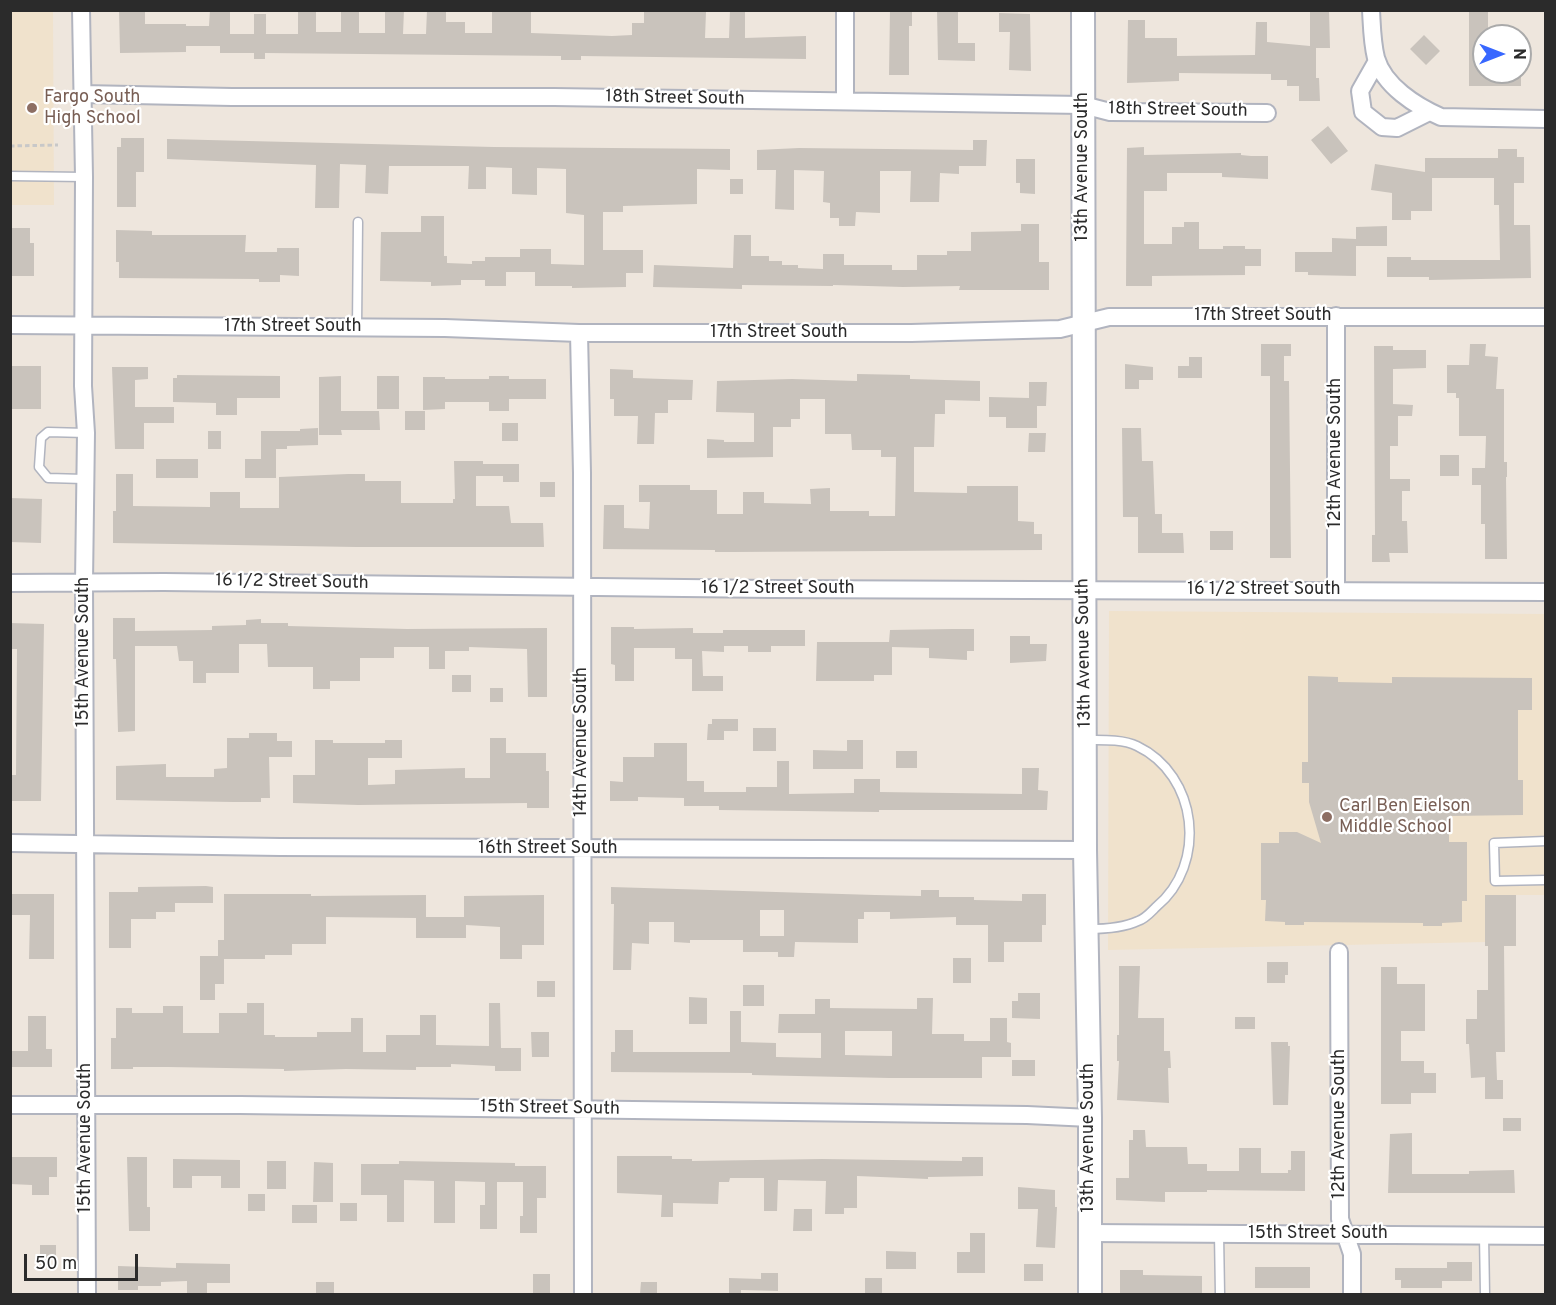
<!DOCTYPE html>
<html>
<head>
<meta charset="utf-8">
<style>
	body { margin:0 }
	#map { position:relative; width:1556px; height:1305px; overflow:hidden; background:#eee6dd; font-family:Overpass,sans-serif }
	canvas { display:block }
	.frame { position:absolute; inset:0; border:12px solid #2b2b2b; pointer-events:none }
	.north { position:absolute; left:1472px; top:24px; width:60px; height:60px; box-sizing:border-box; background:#fff; border:2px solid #aaa; border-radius:50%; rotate:90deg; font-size:16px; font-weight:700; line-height:24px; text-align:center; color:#2b2b2b }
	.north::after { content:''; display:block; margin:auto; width:21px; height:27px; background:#3867ff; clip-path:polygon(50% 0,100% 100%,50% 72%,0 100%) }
	.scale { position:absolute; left:24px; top:1254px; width:114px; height:27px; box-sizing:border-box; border:3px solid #2b2b2b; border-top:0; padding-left:8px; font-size:18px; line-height:21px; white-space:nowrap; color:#2b2b2b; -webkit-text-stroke:4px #fff; paint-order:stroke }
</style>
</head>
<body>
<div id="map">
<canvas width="1556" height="1305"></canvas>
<div class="frame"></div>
<div class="north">N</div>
<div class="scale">50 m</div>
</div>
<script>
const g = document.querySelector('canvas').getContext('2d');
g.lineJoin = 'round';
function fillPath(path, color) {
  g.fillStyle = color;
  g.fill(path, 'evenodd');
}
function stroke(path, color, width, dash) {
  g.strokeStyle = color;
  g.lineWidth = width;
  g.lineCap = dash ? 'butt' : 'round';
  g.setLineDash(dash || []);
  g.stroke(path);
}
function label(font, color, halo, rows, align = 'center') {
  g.font = font + ' Overpass,sans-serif';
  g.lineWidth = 4.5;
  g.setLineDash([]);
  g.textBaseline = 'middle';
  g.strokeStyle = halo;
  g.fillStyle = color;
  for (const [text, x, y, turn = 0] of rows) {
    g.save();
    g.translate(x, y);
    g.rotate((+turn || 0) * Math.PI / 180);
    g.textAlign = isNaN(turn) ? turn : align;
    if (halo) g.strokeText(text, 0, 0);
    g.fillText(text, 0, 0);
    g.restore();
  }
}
fillPath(new Path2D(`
	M11 11H53L54 205H11Z
	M1109 611 1545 614V895H1486L1485 942 1108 950Z`), '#f0e2cc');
fillPath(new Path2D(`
	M119 10H145V24H186V26H209L210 10H230V34H254V14H266V34H298V10H316V32H341V10H359V33H385V10H404L403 34H426L427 10H446V22H465V33H492V10H531V33L612 36 632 35V23H644V10L706 12 705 38H729L730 10H745V38L806 36V59L581 56V60H561V56L265 53V59H254V53H220V46H186V52L120 53Z
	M890 10H912V26H909V75H889Z
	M937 10H958V43H975V61L938 60Z
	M1310 10H1329L1330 48H1316V78H1319L1320 101H1299V86H1287V80H1271V74L1179 73V81L1127 83 1128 20H1145V38H1177V56L1255 55 1256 22H1267V42L1310 46Z
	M1469 10H1488V36H1484V72H1521V86H1469Z
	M999 13 1030 14 1031 71 1009 70 1010 32H999Z
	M1424 35 1440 51 1426 65 1410 49Z
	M1328 126 1348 151 1331 164 1311 140Z
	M121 138H144V172H136V207H117V147H121Z
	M167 139 494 147 730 149V170L697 169V204L623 206V212H603V250H643V273H626V287L572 288V286H535V272H506V286H485V280H461V285L431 286V282L380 281 381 232H421V216H444V256H447V263L472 264V261H485V257H520V249H551V264L584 265V215L566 213V169L537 168V195L512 194V168L486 167V189H468L469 166H389L388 194 365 193 366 165 340 164 339 208H315L316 165 167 159Z
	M973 140H987L986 166H959V174L940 173 939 202H910L911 171H880V213L856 212 855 226H839V218H830V203L823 202 824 171 794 170V210L775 209 776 170H757V150L799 148 973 150Z
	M1144 147V155L1241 153V155L1251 156H1268V179L1222 177V173H1167V191H1144V244H1172V227H1184V222H1199V249H1223V246H1245V249H1261V266H1245V275L1152 276V286H1126L1127 148Z
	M1498 149H1517V157H1524V183H1514V225H1530L1531 278 1429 280V277H1387V257H1411V260H1500L1499 205H1494V178H1432V211H1411V220H1392V193L1371 190 1375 164 1425 172V158H1498Z
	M1016 159H1035V194L1020 193V183H1016Z
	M730 179H743V194H730Z
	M1021 224H1039V262H1049V290H959L960 286 903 287 833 285V286L742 285V289L653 287 654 265 733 268 734 235H751V256H769V261H782V265H798V268L823 269V254H844V265H892V270H917V255H947V251H971V232L1021 231Z
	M1387 226V246H1356V276L1308 275V272H1295V252H1332V238L1356 239V227Z
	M10 228H30V243H34V276H10Z
	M116 230 152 231V235H246L245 252H277V248H299V276L280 275V282H259V279L119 278V262H116Z
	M1261 344H1291V356H1284V381H1289L1291 558H1270V376H1261Z
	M1470 344H1486L1485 356 1498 357 1496 389H1504V462H1507V477H1506L1507 559H1485V524H1481V485H1472V468H1485L1486 436H1459V398H1456V393H1447V365H1469Z
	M1374 346H1393V350H1426V368L1393 369V404L1413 405 1412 416H1398V446H1390V479H1410V491H1402V521H1407L1408 553H1389L1390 562H1372V535H1375Z
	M1189 357H1202V378H1178V366H1189Z
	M1125 364 1153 367V380H1139V389H1125Z
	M10 366H41V409H10Z
	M112 367H148V379L135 380V407H174V423H144V449H115Z
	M610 369 633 370V378L693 380 692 400H668V413H655L654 444H637L638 416H614V399H610Z
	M857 374 910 375V379L980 381V401L945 400V414H935L934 447H914V492L967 493V486H1018V521L1034 522V534H1042V550L734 552H715V550L603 549 604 505H624V528L649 529 650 502H639V485H690V490H717V514H743V492H764V503L811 504 810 489 830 488V511H869V516H895L896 457H881V450H852L851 434H825V399H800V419H791V427H773V457L707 458V439L724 440V442H754V413L716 412 717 381 792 379 857 381Z
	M177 375 280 376V398H237V415H216V403L173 402V378H177Z
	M341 376V411H379L380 430H341L342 435H319V377Z
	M377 376H399V409H377Z
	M489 376H509V379H546V399H509V411H489V402H445V409L423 410V377H445V379H489Z
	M1029 382H1047L1046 406H1037V428H1006V417H989V397L1029 398Z
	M405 411H425V430H405Z
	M502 423H518V441H502Z
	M318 428V445L287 446V449H276V478H245V459H261V431H300V429Z
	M1122 428H1141L1142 461H1153L1155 514H1162V533H1183L1184 553H1138V517H1123Z
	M208 431H221V449H208Z
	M1029 433H1046L1045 452H1028Z
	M1440 455H1459V476H1440Z
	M156 459H198V478H156Z
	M454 461H483V464H519V482H503V476H476V506H509L511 523H543L544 547H356L113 543V511H116V474H133V506L210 507V492H240V508H279V477L348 474H365V481H401V503H453V499H455Z
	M540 482H555V497H540Z
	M10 498 42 499 41 543 10 542Z
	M1210 531H1233V550H1210Z
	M113 618H135V631L212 630V626L246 625V620L261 619V623H288V626L407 629 547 628V697H528L527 649 469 647V651H445V669H429V647H394V658H360V681H330V689H313V667H268L267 644H239V673H206V683H193V661H179L177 646H135V731L118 732 116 659H113Z
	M10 623 44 624 41 801H10V775H16L17 649H10Z
	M611 627H634V629L693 628V633H723V630H805V646H771V652H748V646H724V652L702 651 703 676H723V691H692V659H675V648H634V681H615V665L611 664Z
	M952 629H974V651H967V660L929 658V648L892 647V675H874V681H816L817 642H889L890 630Z
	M1010 636H1030V644H1047L1046 661 1010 663Z
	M452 675H471V692H452Z
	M1308 676 1338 677V682L1392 683V677L1532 678V710H1518V780H1523V815L1449 816V842H1467V901H1462V922L1442 923V926H1423V923L1304 922V925H1285V922L1265 921 1266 900H1261V843H1279V832H1297L1321 843 1309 802V783H1302V762H1308Z
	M490 688H503V702H490Z
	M712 719H738V731H724V740H707L708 724H712Z
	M753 728H776V751H753Z
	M249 733H277V741H292V757H269L270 798H261V802H233L116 800V766L166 764V777H214V769L227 768V738H249Z
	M490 738H506V753H546V771H549V808H527V803L358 805 293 803V775H315V740H333V743H385V740H402V758H368V785L395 784V770L465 768V778H490Z
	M847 740H863V769H813V750L847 751Z
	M654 743H687V781H704V792H746V787H777V761H789V794L854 793V779H880V792L1022 794V768H1039L1038 790 1048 791 1047 810H879V812L719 810V806H684V798L638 797V801H610V781L623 782V757H654Z
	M896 751H917V768H896Z
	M206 886 213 887V903H175V912H156V919H131V948H109V892H138V887Z
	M611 887 875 895 921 896V890H939V897H974V900L1022 901V894H1046V925H1042V942H1004V962H988V925H956V917L890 919V912H864V919H858V943L795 942 794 957H778V952H743V940H690V943L674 942V922H649V944L632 943 631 970H613L614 904H611ZM760 910H784V936H760Z
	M10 894H54V959H29L30 915H10Z
	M224 894H311V896L426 895V917H464V896L544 895V945H522V959H500V927L466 925V938H416V918L326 917V944H292V955H265V959H224V984H215V1000H200V956H218V940H224Z
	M1485 895H1516V946H1504L1505 1052H1496L1497 1080H1503V1099H1485V1077L1471 1078 1469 1044H1466V1019H1477V990H1488V946H1485Z
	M953 958H971V983H953Z
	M1267 962H1288V975H1285V983H1267Z
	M1119 966H1140L1138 1018H1164V1051H1170L1171 1068H1168L1169 1103 1117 1100 1119 1061H1117V1035H1119Z
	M1381 967H1397V984H1425V1031H1401V1061H1424V1073H1436V1093H1411V1104H1381Z
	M537 981H555V997H537Z
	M743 985H764V1006H743Z
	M1018 993H1040V1019L1012 1018V1001H1018Z
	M689 997 707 998V1024H689Z
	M917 998H933L932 1034H964V1041H990V1018H1007V1042L1011 1043V1057H982V1078H889L752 1075V1073L611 1072V1052H615V1030H633V1052H730V1011H741V1042L776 1043V1057L821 1058V1033H778L779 1014H815V999H830V1008L917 1009ZM845 1031H892V1056L845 1055Z
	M247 1003H264V1035H275V1037H317V1032H351V1018H363V1052H386V1035H420V1015H436V1045L489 1046V1003H500L501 1048H521V1071H495V1066L451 1064V1067H416V1070L346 1069 284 1071V1069L168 1067H133V1069H111V1038H116V1008H132V1013H163V1006H183V1033H219V1013H247Z
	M28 1016H46V1049H52V1067H10V1051H28Z
	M1235 1017H1255V1029H1235Z
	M531 1032H549V1057H532Z
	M1271 1042H1288V1046H1290L1288 1105H1273Z
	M1012 1060H1035V1076H1012Z
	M1503 1118H1521V1131H1503Z
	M1133 1130H1145L1146 1147H1187L1188 1164H1207V1171H1239V1148H1261V1173H1288V1170H1291V1151H1305V1191L1207 1190V1192H1165V1202L1116 1200V1178H1129V1140H1133Z
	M1412 1133V1174H1469V1171L1514 1170 1515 1193H1388L1390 1134Z
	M617 1156H672V1159H692V1161L822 1159 962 1161V1157H983V1176L928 1177V1179L857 1176V1208H844V1214H825L826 1181 778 1180 777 1211H764V1178H730L729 1182H719L718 1204 673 1203V1217H661L662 1195 617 1193Z
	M10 1157H57V1177H49V1195H32V1185L10 1184Z
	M127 1157H147V1207H150V1231H129Z
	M173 1159 240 1160V1188H221V1176H192V1188H173Z
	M267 1161H286V1189H267Z
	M399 1161 515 1163V1166H546V1198H537V1233H520V1216H523V1182H497V1229H480V1205H485V1182L455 1181V1223H434V1181L404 1180V1222H387V1195H361V1164H399Z
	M314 1162 333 1163V1202H313Z
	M1018 1187 1055 1190V1207H1057L1055 1248 1036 1247 1038 1209H1018Z
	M248 1194H265V1211H248Z
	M340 1203H357V1221H340Z
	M292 1205H317V1223H292Z
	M794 1209H812V1231H793Z
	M970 1233H985V1273H957V1252H970Z
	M40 1245H56V1260H40Z
	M886 1251 916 1252V1269H886Z
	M1447 1262H1472V1281H1442V1288H1401V1280H1395V1268H1447Z
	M176 1263 230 1264V1283H207V1294H187V1281L161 1282V1286H138V1290H118V1266L176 1268Z
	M1024 1264H1043V1281H1024Z
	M1255 1267H1310V1288H1255Z
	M1120 1270H1143V1275L1202 1276V1293L1120 1294Z
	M761 1273H778V1291L741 1290V1294H729V1278L761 1279Z
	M533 1274H550V1293H533Z
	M865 1278H882V1294H865Z
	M316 1282H334V1294H316Z
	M641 1282H657V1294H640Z`), '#c9c3bc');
const lane = new Path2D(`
	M10 176 84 177
	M357 327 358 222
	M84 479 48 478 39 467 41 438 48 432 86 433
	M1087 740C1102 740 1123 739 1137 746 1198 775 1208 864 1156 907 1151 912 1145 919 1138 921 1123 928 1105 929 1089 929
	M1546 841 1494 843 1495 881 1546 880
	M1219 1234 1220 1294
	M1484 1235 1485 1294`);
const street = new Path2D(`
	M81 10 84 177 83 386 86 433 84 582 87 1294
	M845 10V101
	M1371 10C1372 27 1372 42 1376 58 1384 86 1416 106 1441 117L1546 119
	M1377 61 1360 91 1363 112 1382 127 1397 128 1429 112
	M82 94 232 97H554L1083 105 1110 112 1267 113
	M10 325 445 328 579 333H911L1060 329 1109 317H1546
	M579 333 582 473 583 1294
	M10 583 164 582 771 589 1546 592
	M1336 590V316
	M10 843 280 847 1085 850
	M1339 952 1340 1219 1352 1254V1294
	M10 1105H240L1027 1115 1090 1118
	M1090 1233 1546 1236`);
const secondary = new Path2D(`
	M1083 10 1085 850 1090 1118V1294`);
stroke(lane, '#b1b4bf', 11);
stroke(street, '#b1b4bf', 20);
stroke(secondary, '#b1b4bf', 26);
stroke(new Path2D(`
	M10 146 58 145`), '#c8c8c8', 3, [4.5, 3]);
stroke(lane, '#fff', 8);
stroke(street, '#fff', 16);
stroke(secondary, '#fff', 22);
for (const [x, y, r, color] of [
	[32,108,6,"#8d6e63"],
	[1327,817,6,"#8d6e63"]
]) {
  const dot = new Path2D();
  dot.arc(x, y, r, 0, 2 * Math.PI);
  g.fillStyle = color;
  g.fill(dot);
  stroke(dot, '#fff', 2);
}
label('18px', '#785e54', '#fff', [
	["Fargo South",44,98],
	["High School",44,119],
	["Carl Ben Eielson",1339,807],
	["Middle School",1339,828]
], 'left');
label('18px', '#2b2b2b', '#fff', [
	["18th Street South",675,99,1],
	["18th Street South",1178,111,1],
	["13th Avenue South",1083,167,-90],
	["17th Street South",1263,316],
	["17th Street South",293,327],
	["17th Street South",779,333],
	["12th Avenue South",1336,453,-90],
	["16 1/2 Street South",292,583,1],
	["16 1/2 Street South",778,589],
	["16 1/2 Street South",1264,590],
	["15th Avenue South",84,652,-90],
	["13th Avenue South",1085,653,-91],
	["14th Avenue South",582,742,-90],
	["16th Street South",548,849],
	["15th Street South",550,1109,1],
	["12th Avenue South",1340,1124,-90],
	["15th Avenue South",86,1138,-90],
	["13th Avenue South",1089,1138,-90],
	["15th Street South",1318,1234]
]);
</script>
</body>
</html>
